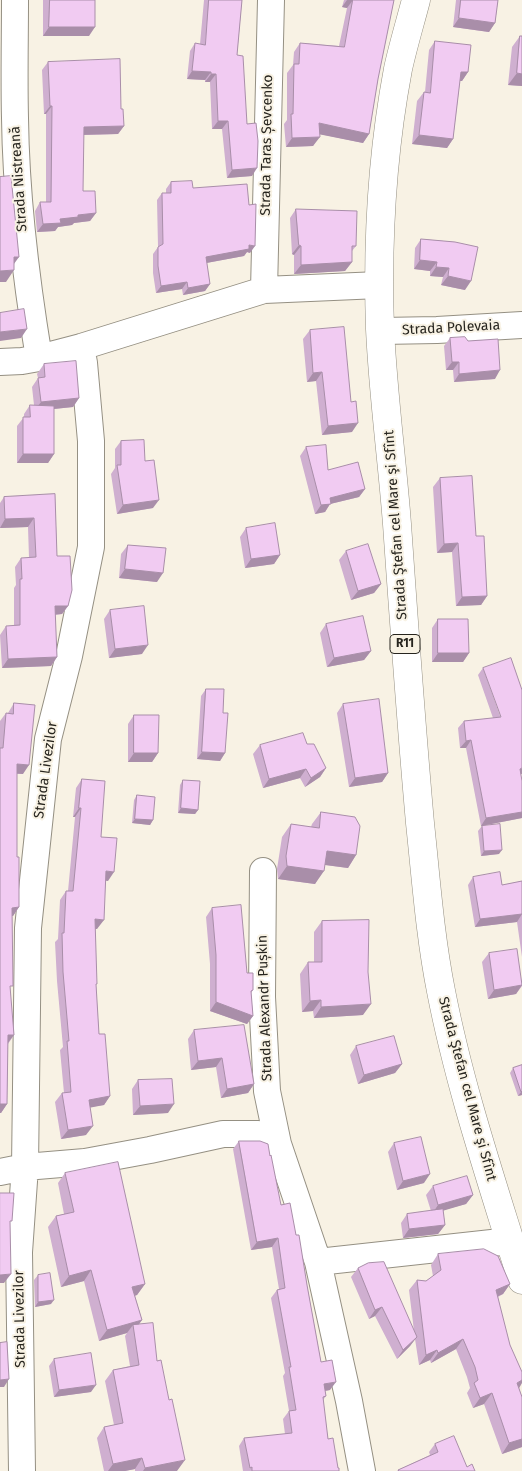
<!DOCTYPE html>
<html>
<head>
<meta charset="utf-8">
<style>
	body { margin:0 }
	canvas { display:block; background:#f8f2e4 }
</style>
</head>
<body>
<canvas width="522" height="1471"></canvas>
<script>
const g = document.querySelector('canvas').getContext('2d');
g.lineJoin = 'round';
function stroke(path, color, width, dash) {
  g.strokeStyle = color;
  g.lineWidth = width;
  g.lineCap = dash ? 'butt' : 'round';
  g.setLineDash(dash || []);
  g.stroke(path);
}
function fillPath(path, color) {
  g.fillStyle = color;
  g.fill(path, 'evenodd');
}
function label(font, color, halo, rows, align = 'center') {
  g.font = font + ' "Fira Sans",sans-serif';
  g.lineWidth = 4;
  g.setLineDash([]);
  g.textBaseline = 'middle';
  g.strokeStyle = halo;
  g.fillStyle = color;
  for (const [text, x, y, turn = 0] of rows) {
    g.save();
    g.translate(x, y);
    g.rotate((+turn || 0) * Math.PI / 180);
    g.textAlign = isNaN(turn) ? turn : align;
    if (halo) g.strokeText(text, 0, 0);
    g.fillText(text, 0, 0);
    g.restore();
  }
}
const minor = new Path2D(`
	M15 0C15 39 14 79 15 118 16 199 26 279 39 358
	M264 290 271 0
	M381 331 437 330 522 325
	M0 362 22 361 39 358 81 347 264 290 379 285
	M263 871 262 997 267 1091 278 1144 318 1262 349 1401 362 1471
	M0 1172 25 1167 85 1162 150 1150 223 1134H258L278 1144
	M318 1262 510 1241
	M22 1471 19 1252 25 1167 28 928 48 739 69 656 91 547V441L84 363 81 347`);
const major = new Path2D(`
	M416 0C410 23 403 46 398 69 382 154 377 243 380 329 383 394 392 459 397 524 404 624 411 723 420 823 426 879 430 936 441 991 460 1089 493 1185 522 1280`);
stroke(minor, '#959083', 28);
stroke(major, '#959083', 29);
stroke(minor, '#fff', 26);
stroke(major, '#fff', 28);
fillPath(new Path2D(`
	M43 0H95L89 36H43Z
	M204 0H242L237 55 247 124 252 176 227 178 222 129H212L210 82H205V80L187 79 190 51 195 43 200 44Z
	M344 0H394L378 79 369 134 363 143 320 134 313 146 286 147 284 124 287 120V73L293 65 294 52 300 43 339 46 347 8 342 7Z
	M456 0H498L495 23 489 32 453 27Z
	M520 36 522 86 508 85 512 47Z
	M435 41 468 72 462 81H460L453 139 447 148 412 144 417 101 424 92H425L429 50Z
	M48 62 121 109 124 126 118 134 83 135V191L96 213 90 221 74 223 72 225 58 227 55 231 37 232 35 211 40 202H46V114H44L42 70Z
	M171 182 193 188 250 253 247 252 244 256 206 263 210 284 205 291 183 295 182 289 156 293 153 273V254L158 247 157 200 162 193H166V189Z
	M296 209 356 246 352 251V262L345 271 294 274V255L292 254 290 218Z
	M421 239 455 242 465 290 441 285 443 277 430 276V271L414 269 415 248Z
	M310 330 352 432 322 435 316 381 307 382 303 339Z
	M450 338 468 341 495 379 454 382 453 370H446L444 346Z
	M44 364 79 398 73 407 54 409V454L48 463H17V426L24 417V414L30 405H34L32 387 38 378 37 374Z
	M121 441 145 461 153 508 117 514 111 474 115 468V449Z
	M306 447 328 470 365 489 359 497 330 504 325 512 315 514 300 456Z
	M440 478 476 536 487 596 481 605 456 606 452 552 437 553 433 487Z
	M55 494 57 556 68 606 62 614 55 615 57 657 51 666 2 668 0 635 6 626H14V588L16 585 15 567 21 558H29L28 527 0 528V503L4 497Z
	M246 528 280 555 274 564 245 568 240 537Z
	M128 545 157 582 119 578 121 554Z
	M346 551 381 584 374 593 351 600 339 560Z
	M110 610 142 654 109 658 104 619Z
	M438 619 469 653 463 662H432V628Z
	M326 624 371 651 364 660 327 667 320 633Z
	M483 668 521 775 522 818 481 826 466 748H460L458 728 464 721 493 718 478 675Z
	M206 689 223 713 225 753 220 761 197 759 201 696Z
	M14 703 23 774H17V857L19 907 13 916H12L10 990 14 1035 8 1044 7 1104 1 1113H0V721L6 713H8Z
	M343 704 388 773 382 782 349 787 337 713Z
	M134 715 158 753 152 762H128V724Z
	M307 744 326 768 320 777 305 787 300 778 263 788 253 754 260 745Z
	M82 779 101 837 108 881 106 880 97 929H95L96 986 99 1034 110 1096 104 1105 90 1107 86 1135 61 1139 55 1102 62 1093H64L60 1050 63 1047 57 981 55 942 58 939 60 900 66 891H68L75 817H73L76 788Z
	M183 780 198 810 195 814 178 813 180 785Z
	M137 795 153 820 150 825 132 823 134 800Z
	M321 812 356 855 348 868 325 865 315 884 278 879 277 869 282 837 291 824 311 827 312 824Z
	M482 826 499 854 481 856 478 831Z
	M473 877 502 885 522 881V957L517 922 475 927 468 885Z
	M212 908 247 973 253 990 251 993 253 1016 247 1024 210 1011V964L206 917Z
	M322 921 363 1015 314 1018 313 1011 302 1012 300 974 308 962H314V932Z
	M489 953 522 981V986L516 994 488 999 482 962Z
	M194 1030 254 1084 248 1093 221 1098 216 1067 191 1070 188 1039Z
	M356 1046 402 1064 395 1073 358 1084 350 1055Z
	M522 1065V1095L518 1096 510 1073 513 1068Z
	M138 1080 168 1113 133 1115 132 1089Z
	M239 1141 281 1205 296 1235 307 1285 321 1362 330 1390 325 1391 326 1396 323 1400 328 1439 339 1471H243L239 1446 244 1438 285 1434 283 1419 289 1411 283 1376 285 1373 271 1298 277 1290 279 1289 272 1247 251 1250 233 1149Z
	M394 1143 424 1183 397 1190 388 1152Z
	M65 1173 145 1284 137 1295 135 1296 142 1320 139 1324 157 1361 177 1471H135V1469L125 1471H104L97 1438 104 1427 114 1425 105 1381 113 1370 130 1366 125 1336 127 1333 99 1341 84 1281 61 1287 48 1227 56 1216 64 1214 58 1183Z
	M433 1186 473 1195 466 1204 443 1210 445 1225 438 1234 403 1238 401 1223 407 1214 431 1211 426 1195Z
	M438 1254 510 1284 503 1294 498 1297 519 1388 522 1397V1447L502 1454 484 1404 473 1408 467 1393 470 1388 467 1377 456 1349 431 1363 430 1360 419 1365 415 1339 410 1346 397 1359 375 1316 369 1319 351 1277 358 1268 414 1331 409 1290 417 1280 426 1281 433 1276 431 1265Z
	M38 1275 51 1304 35 1307 34 1280Z
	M54 1359 91 1392 54 1397 49 1366Z
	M435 1444 467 1467 475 1471H397L398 1470 430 1455 429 1452Z`), '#cfafd0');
fillPath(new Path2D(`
	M347 0H353L347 8 342 7Z
	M459 18 495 23 489 32 453 27Z
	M49 27H95L89 36H43Z
	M192 71 211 72 205 80 187 79Z
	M461 72H468L462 81H454Z
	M517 73 522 74V86L508 85Z
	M211 74H216L210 82H205Z
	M50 106H52L46 114H44Z
	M218 121H228L222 129H212Z
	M319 123 369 134 363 143 313 133Z
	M124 126 118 134 78 135 84 127Z
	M419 135 453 139 447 148 412 144Z
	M320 137 313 146 286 147 292 138Z
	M257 168 252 176 227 178 232 170Z
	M96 213 90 221 74 223 72 225 58 227 55 231 37 232 43 224 60 219 78 215Z
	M249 245 255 246 250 253 247 252 244 256 201 264 206 257Z
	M299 245 301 246 294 255 292 254Z
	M14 257H19L11 268Z
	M420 260 437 262 430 271 414 269Z
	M352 262 345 271 294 274 301 265Z
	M436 267 449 268 443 277 430 276Z
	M14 270 6 282H0V271Z
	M448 276 471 281 465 290 441 285Z
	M187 282 182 289 156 293 161 286Z
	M210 284 205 291 183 295 188 288Z
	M27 329 21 338 0 341V332Z
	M452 362H459L453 370H446Z
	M500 370 495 379 454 382 459 374Z
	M322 372 316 381 307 382 313 373Z
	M79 398 73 407 34 411 41 402Z
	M358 423 352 432 322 435 328 426Z
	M23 454H54L48 463H17Z
	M365 489 359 497 330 504 325 512 315 514 321 505 330 498Z
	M159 500 153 508 117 514 123 505Z
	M34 518 28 527 0 528 5 519Z
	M458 543 452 552 437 553 444 544Z
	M280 555 274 564 245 568 251 559Z
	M125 569 163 573 157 582 119 578Z
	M381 584 374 593 351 600 358 591Z
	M487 596 481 605 456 606 462 597Z
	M55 606H68L62 614 49 615Z
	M148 645 142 654 109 658 115 649Z
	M371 651 364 660 327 667 334 658Z
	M438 653H469L463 662H432Z
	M57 657 51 666 2 668 8 659Z
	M471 740 466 748H460L466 741Z
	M202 752 225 753 220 761 197 759Z
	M134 753H158L152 762H128Z
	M17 764 29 765 23 774 11 773Z
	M326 768 320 777 305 787 311 778Z
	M522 768V774L514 776 520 769Z
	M306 769 300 778 263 788 269 779Z
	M388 773 382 782 349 787 355 778Z
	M79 808H81L75 817H73Z
	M181 808 198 810 195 814 178 813Z
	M522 812V818L481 826 486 818Z
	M135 819 153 820 150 825 132 823Z
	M502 850 499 854 481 856 484 851Z
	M327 851 356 855 348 868 318 864Z
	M287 866 324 871 315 884 278 879Z
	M106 871 114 872 108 881 100 880Z
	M19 907 13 916H6L12 908Z
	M522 914 517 922 475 927 480 919Z
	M95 919 104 920 97 929 89 928Z
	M522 985 516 994 488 999 494 990Z
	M321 1000 313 1011 302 1012 310 1001Z
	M216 1002 253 1016 247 1024 210 1011Z
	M371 1004 363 1015 314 1018 321 1007Z
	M8 1035H14L7 1044Z
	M222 1058 216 1067 191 1070 198 1061Z
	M402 1064 395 1073 358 1084 364 1075Z
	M254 1084 248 1093 221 1098 227 1089Z
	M522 1091V1095L518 1096 521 1092Z
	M110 1096 104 1105 83 1109 89 1100Z
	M0 1104H7L1 1113H0Z
	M174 1104 168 1113 133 1115 140 1106Z
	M93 1126 86 1135 61 1139 68 1130Z
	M430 1174 424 1183 397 1190 403 1181Z
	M473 1195 466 1204 432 1214 438 1205Z
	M445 1225 438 1234 403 1238 409 1229Z
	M278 1238 272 1247 251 1250 257 1242Z
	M91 1270 84 1281 61 1287 69 1276Z
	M11 1274 4 1283H0V1275Z
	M145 1284 137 1295 125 1298 132 1287Z
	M510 1284 503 1294 489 1300 496 1290Z
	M54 1300 51 1304 35 1307 38 1302Z
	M382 1307 375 1316 369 1319 375 1310Z
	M142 1320 134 1331 133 1325 127 1333 99 1341 107 1330Z
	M417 1337 410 1346 397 1359 403 1350Z
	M463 1339 456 1349 431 1363 438 1353Z
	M437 1350 430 1360 419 1365 426 1355Z
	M9 1379 4 1387H0V1380Z
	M522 1380V1383L518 1390 517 1383Z
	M336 1382 330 1390 318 1392 324 1384Z
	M96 1385 91 1392 54 1397 59 1390Z
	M492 1393 484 1404 473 1408 480 1398Z
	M522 1439V1447L502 1454 509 1443Z
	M142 1458 135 1469 125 1471H108L113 1464Z
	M185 1460 177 1471H143L145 1468Z`), '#a98ea9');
const building = new Path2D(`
	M50 0H95V27H49Z
	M209 0H242L237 55 243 56 247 124 256 123 258 141 257 168 232 170 228 121H218L216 74H211V72L192 71 195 43 205 45Z
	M353 0H394L378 79 369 134 319 123 320 137 292 138 291 114H293L294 64H299L300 43 344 47Z
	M461 0H498L495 23 459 18Z
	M520 36H522V74L517 73Z
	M435 41 471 45 468 72H461L453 139 419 135 424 92 430 93Z
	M120 59 121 109H123L124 126 84 127 83 191H95L96 213 78 215V217L60 219 61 223 43 224 40 202H51L52 106H50L48 62Z
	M11 176 19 257H14V270L0 271V177Z
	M192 181 193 188 247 184 249 205 256 204 255 246 249 245V249L206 257 210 284 188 288 187 282 161 286 158 266V247L163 244 162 193H171V182Z
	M296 209 357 211 356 246H352V262L301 265V246L299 245Z
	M421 239 455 242 478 247 471 281 448 276 449 268 436 267 437 262 420 260Z
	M24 309 27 329 0 332V313Z
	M344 327 351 402 356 401 358 423 328 426 322 372 313 373 310 330Z
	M465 337 468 341 498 339 500 370 459 374V362H452L450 338Z
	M76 361 79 398 41 402 38 378 45 377 44 364Z
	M30 405 54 406V454H23V417H30Z
	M144 440 145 461 154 460 159 500 123 505 117 465H121V441Z
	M326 445 328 470 358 462 365 489 330 498 331 504 321 505 306 447Z
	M472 476 476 536H484L487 596 462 597 458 543 444 544 440 478Z
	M55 494 57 556H70L72 590 68 606H55L57 657 8 659 6 626 20 625V579H22L21 558 36 557 34 518 5 519 4 497Z
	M275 523 280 555 251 559 246 528Z
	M368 544 381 584 358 591 346 551Z
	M128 545 166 548 163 573 125 569Z
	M144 606 148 645 115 649 110 610Z
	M363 616 371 651 334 658 326 624Z
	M438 619H468L469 653H438Z
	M511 658 522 690V768L520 769 522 781V812L486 818 471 740 466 741 464 721 501 717 483 668Z
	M206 689H224L223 713H228L225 753 202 752Z
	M379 699 388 773 355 778 343 704Z
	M14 703 35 705 29 765 17 764V857H19V907L12 908 13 986H10L14 1035H8L7 1104H0V748H3L6 713 13 714Z
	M134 715H159L158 753H134Z
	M303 733 307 744H314L326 768 311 778 306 769 269 779 260 745Z
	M82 779 105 781 101 837 117 838 114 872 106 871 104 920 95 919 97 984H96L99 1034H105L110 1096 89 1100 93 1126 68 1130 62 1093 71 1092 67 1041H69L63 972 62 933H64L66 891H73L81 808H79Z
	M183 780 200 781 198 810 181 808Z
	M137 795 155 797 153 820 135 819Z
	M321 812 355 817 360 826 356 855 327 851 324 871 287 866 286 856 291 824 319 828Z
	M500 824 502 850 484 851 482 826Z
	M500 872 502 885 522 881V914L480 919 473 877Z
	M241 905 247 973H253V990L251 991 253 1016 216 1002V955L212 908Z
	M369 920 368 972 371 1004 321 1007V1000L310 1001 308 962H322V921Z
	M517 949 522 985 494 990 489 953Z
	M244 1025 254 1084 227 1089 222 1058 198 1061 194 1030Z
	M394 1036 402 1064 364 1075 356 1046Z
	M522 1065V1091L521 1092 513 1068Z
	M172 1079 174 1104 140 1106 138 1080Z
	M421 1137 430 1174 403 1181 394 1143Z
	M239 1141H260L268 1144 270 1156 271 1155 281 1205 290 1203 296 1235H299L307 1285 321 1362 332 1360 336 1382 324 1384 326 1396 323 1397 328 1439 333 1438 338 1468H339V1471H252V1467L250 1468 244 1438 292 1433 289 1411 296 1410 289 1367H291L277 1290 285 1288 278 1238 257 1242Z
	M118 1162 145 1284 132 1287 142 1320 107 1330 91 1270 69 1276 56 1216 74 1212 65 1173Z
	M467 1176 473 1195 438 1205 433 1186Z
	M0 1193H14L12 1221H10L11 1274 0 1275Z
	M443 1209 445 1225 409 1229 407 1214Z
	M484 1249 498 1256 510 1284 496 1290 510 1345 522 1372V1380L517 1383 522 1397V1439L509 1443 492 1393 480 1398 474 1383 478 1380 475 1367 463 1339 438 1353 437 1350 426 1355 417 1280 426 1281 441 1270 438 1254Z
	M384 1262 417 1337 403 1350 382 1307 375 1310 358 1268 368 1263Z
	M50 1273 54 1300 38 1302V1275Z
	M153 1323 157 1361 161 1360 169 1400 172 1399 185 1460 145 1468 142 1458 113 1464 104 1427 123 1423 113 1370 139 1365 133 1325Z
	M7 1342 9 1379 0 1380V1343Z
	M91 1353 96 1385 59 1390 54 1359Z
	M454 1436 467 1467 472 1464 475 1471H399L398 1470 438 1452 435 1444Z`);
fillPath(building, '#f1cbf2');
stroke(building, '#a98ea9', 1);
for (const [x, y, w] of [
	[405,644,30]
]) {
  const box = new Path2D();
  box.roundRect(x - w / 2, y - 9.5, w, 19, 4);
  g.fillStyle = '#f8f2e4';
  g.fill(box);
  stroke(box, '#27251f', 1);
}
label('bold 12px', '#27251f', null, [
	["R11",405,644]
]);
label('14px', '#27251f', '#f8f2e4', [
	["Strada Taras Șevcenko",267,145,-89],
	["Strada Nistreană",19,179,-94],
	["Strada Polevaia",451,328,-3],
	["Strada Ştefan cel Mare şi Sfînt",396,525,-94],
	["Strada Livezilor",46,770,-82],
	["Strada Alexandr Pușkin",265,1008,-92],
	["Strada Ştefan cel Mare şi Sfînt",467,1089,75],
	["Strada Livezilor",20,1319,-91]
]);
</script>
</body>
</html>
